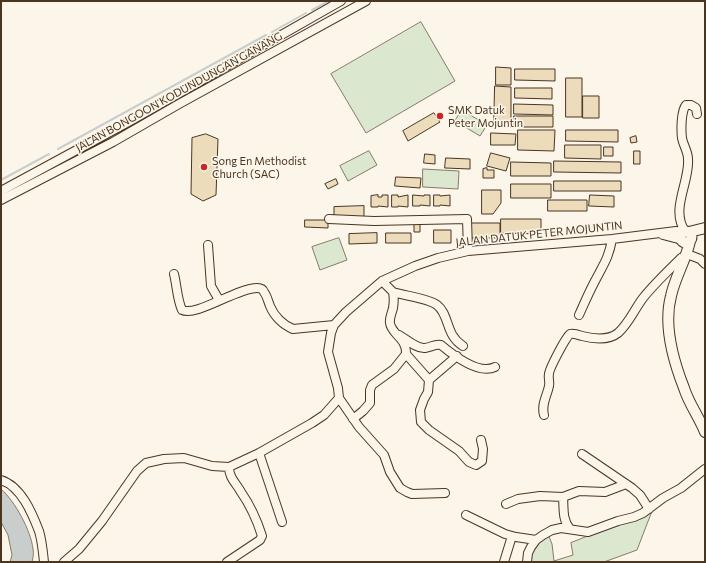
<!DOCTYPE html>
<html>
<head>
<meta charset="utf-8">
<style>
	body { margin:0 }
	#map { position:relative; width:706px; height:563px; overflow:hidden; background:#fbf6e9; font-family:Commissioner,sans-serif }
	canvas { display:block }
	.frame { position:absolute; inset:0; border:2px solid #4a3520; pointer-events:none }
</style>
</head>
<body>
<div id="map">
<canvas width="706" height="563"></canvas>
<div class="frame"></div>
</div>
<script>
const g = document.querySelector('canvas').getContext('2d');
g.lineJoin = 'round';
function fillPath(path, color) {
  g.fillStyle = color;
  g.fill(path, 'evenodd');
}
function stroke(path, color, width, dash) {
  g.strokeStyle = color;
  g.lineWidth = width;
  g.lineCap = dash ? 'butt' : 'round';
  g.setLineDash(dash || []);
  g.stroke(path);
}
function label(font, color, halo, rows, align = 'center') {
  g.font = font + ' Commissioner,sans-serif';
  g.lineWidth = 3;
  g.setLineDash([]);
  g.textBaseline = 'middle';
  g.strokeStyle = halo;
  g.fillStyle = color;
  for (const [text, x, y, turn = 0] of rows) {
    g.save();
    g.translate(x, y);
    g.rotate((+turn || 0) * Math.PI / 180);
    g.textAlign = isNaN(turn) ? turn : align;
    if (halo) g.strokeText(text, 0, 0);
    g.fillText(text, 0, 0);
    g.restore();
  }
}
const green = new Path2D(`
	M421 22 455 81 366 133 331 74Z
	M462 110 487 125 480 136 455 121Z
	M369 151 377 165 348 181 340 166Z
	M423 169 459 171 458 189 423 187Z
	M339 238 347 260 320 270 312 247Z
	M652 511 637 550 604 562H528L532 550 548 534 552 544 554 561 573 555 571 543Z`);
fillPath(green, '#dce7d0');
stroke(green, '#887966', 1);
const water = new Path2D(`
	M1 489C15 501 31 531 33 549 34 553 33 558 32 562H10L12 555 8 535 1 522Z`);
fillPath(water, '#c9cecd');
stroke(water, '#887966', 1);
stroke(new Path2D(`
	M312 10 329 1
	M272 32 306 13
	M58 149 266 35
	M1 180 49 154`), '#c9cecd', 2);
const building = new Path2D(`
	M496 67 511 68V85H496Z
	M515 69H555V81L515 80Z
	M566 78H582V117H566Z
	M495 86 511 87V127H494Z
	M515 88H552V99L515 98Z
	M583 96H599V118H583Z
	M514 104 553 105V115L514 114Z
	M434 113 440 122 408 141 403 131Z
	M514 116H553V127H514Z
	M518 130H555L554 151 518 150Z
	M566 130H618V142L566 141Z
	M491 133 516 134 515 145H491Z
	M206 134 218 139 216 195 203 201 191 194 192 138Z
	M636 136 637 142 631 143 630 138Z
	M565 145H601V159L565 158Z
	M604 147H613V156H604Z
	M634 151H640V164H634Z
	M491 153 510 158 506 171 487 166Z
	M425 154 435 155V164L424 163Z
	M446 158 470 159V169L445 168Z
	M554 161 621 162V173L554 172Z
	M511 162 551 163V176H511Z
	M487 168V170H494V178H483V169Z
	M396 177 421 178 420 188 395 186Z
	M336 179 338 184 328 189 325 184Z
	M554 181H621V191H554Z
	M511 184H551V198H511Z
	M482 190H501V203L493 214H482Z
	M378 195V197H382V195H388V207L378 206V207H371V196Z
	M392 195H398V197L408 195V207L398 206V207H392Z
	M413 195 424 196V195H430V206L420 205V206H413Z
	M434 195H440V196L450 195V206L440 205V206H434Z
	M590 195 614 196V207L589 206Z
	M548 200H587V211H548Z
	M364 206V215L363 217 334 218V207Z
	M501 219H541V234L501 233Z
	M305 220H328V228L305 227Z
	M420 222V232H414V223Z
	M471 223H500V238H470Z
	M434 230H451V243H434Z
	M377 233V243L349 244V234Z
	M386 233H411V243H386Z`);
fillPath(building, '#ecdcbc');
stroke(building, '#4a3520', 1);
const minor = new Path2D(`
	M1 191 132 120 341 1
	M1 200 113 142 179 104 366 1
	M329 219 374 221 467 219 468 251
	M685 231C670 209 690 182 688 159 688 151 683 145 682 138 681 130 681 111 686 105H691L696 108 697 114
	M663 235 682 240
	M208 245 211 286 219 300
	M687 254 700 259 705 264
	M174 274C177 286 177 299 182 310 196 317 237 288 257 288 260 288 263 289 264 292 267 296 268 301 270 306 274 316 283 325 293 329L334 325
	M393 292C405 296 428 298 437 305 450 315 445 335 463 346
	M579 315C584 304 589 292 595 281 603 265 609 258 612 239
	M399 335C406 339 417 349 425 348 431 347 435 344 441 345 453 355 479 375 495 367
	M406 354 429 380
	M457 356 429 380 428 392 424 399 420 410 421 422 429 430 459 451 469 462 476 465 482 461 483 449 481 440
	M339 398 359 427 384 455 390 472 400 488 407 492 412 494 445 493
	M544 415C541 404 547 396 549 386 550 382 548 378 549 374 549 369 567 335 570 334 574 333 579 335 582 336 594 339 608 341 618 333 629 323 634 310 643 298 654 284 668 271 681 258
	M353 419 363 411 370 403V390L372 385 394 369 406 354C407 338 391 334 390 323 389 318 392 313 393 308 394 302 394 297 393 292L382 281
	M259 453 282 522
	M582 454 632 488 640 495 649 509
	M1 480C21 486 32 513 39 531 42 541 43 552 44 562
	M563 497C564 509 562 519 570 529
	M506 504 518 499 540 496 563 497 579 491 605 492 626 484
	M466 515 505 534 516 537 536 540
	M64 562 79 549 102 521 137 471 146 463 164 459 184 458 212 466 229 467 259 453 312 423 324 415 339 398 338 388 328 352 331 333 334 325 346 312 382 281 415 266 438 258 468 251 612 239 676 231 683 232
	M227 562 260 540 262 536C257 520 250 505 241 492 236 483 229 478 229 467
	M504 562 512 536
	M527 562 528 553 531 547 536 540 543 535 552 530 561 528 588 532 618 521 634 517 643 513 663 498 681 488 705 469`);
const major = new Path2D(`
	M680.5 237a5.5 5.5 0 1 1 11 0a5.5 5.5 0 1 1-11 0Z
	M689 232 705 228
	M690 241C686 260 675 277 671 296 663 326 673 360 684 388 689 404 699 417 705 432`);
stroke(minor, '#4a3520', 10);
stroke(major, '#4a3520', 12);
stroke(minor, '#fbf6e9', 8);
stroke(major, '#fbf6e9', 10);
for (const [x, y, r, color] of [
	[440,116,4,"#c62828"],
	[204,167,4,"#c62828"]
]) {
  const dot = new Path2D();
  dot.arc(x, y, r, 0, 2 * Math.PI);
  g.fillStyle = color;
  g.fill(dot);
  stroke(dot, '#fbf6e9', 1.5);
}
label('11px', '#4a3520', '#fbf6e9', [
	["JALAN BONGOON KODUNDUNGAN GANANG",179,92,-29],
	["JALAN DATUK PETER MOJUNTIN",539,234,-6]
]);
label('11px', '#4a3520', '#fbf6e9', [
	["SMK Datuk",448,110],
	["Peter Mojuntin",448,123],
	["Song En Methodist",212,161],
	["Church (SAC)",212,174]
], 'left');
</script>
</body>
</html>
